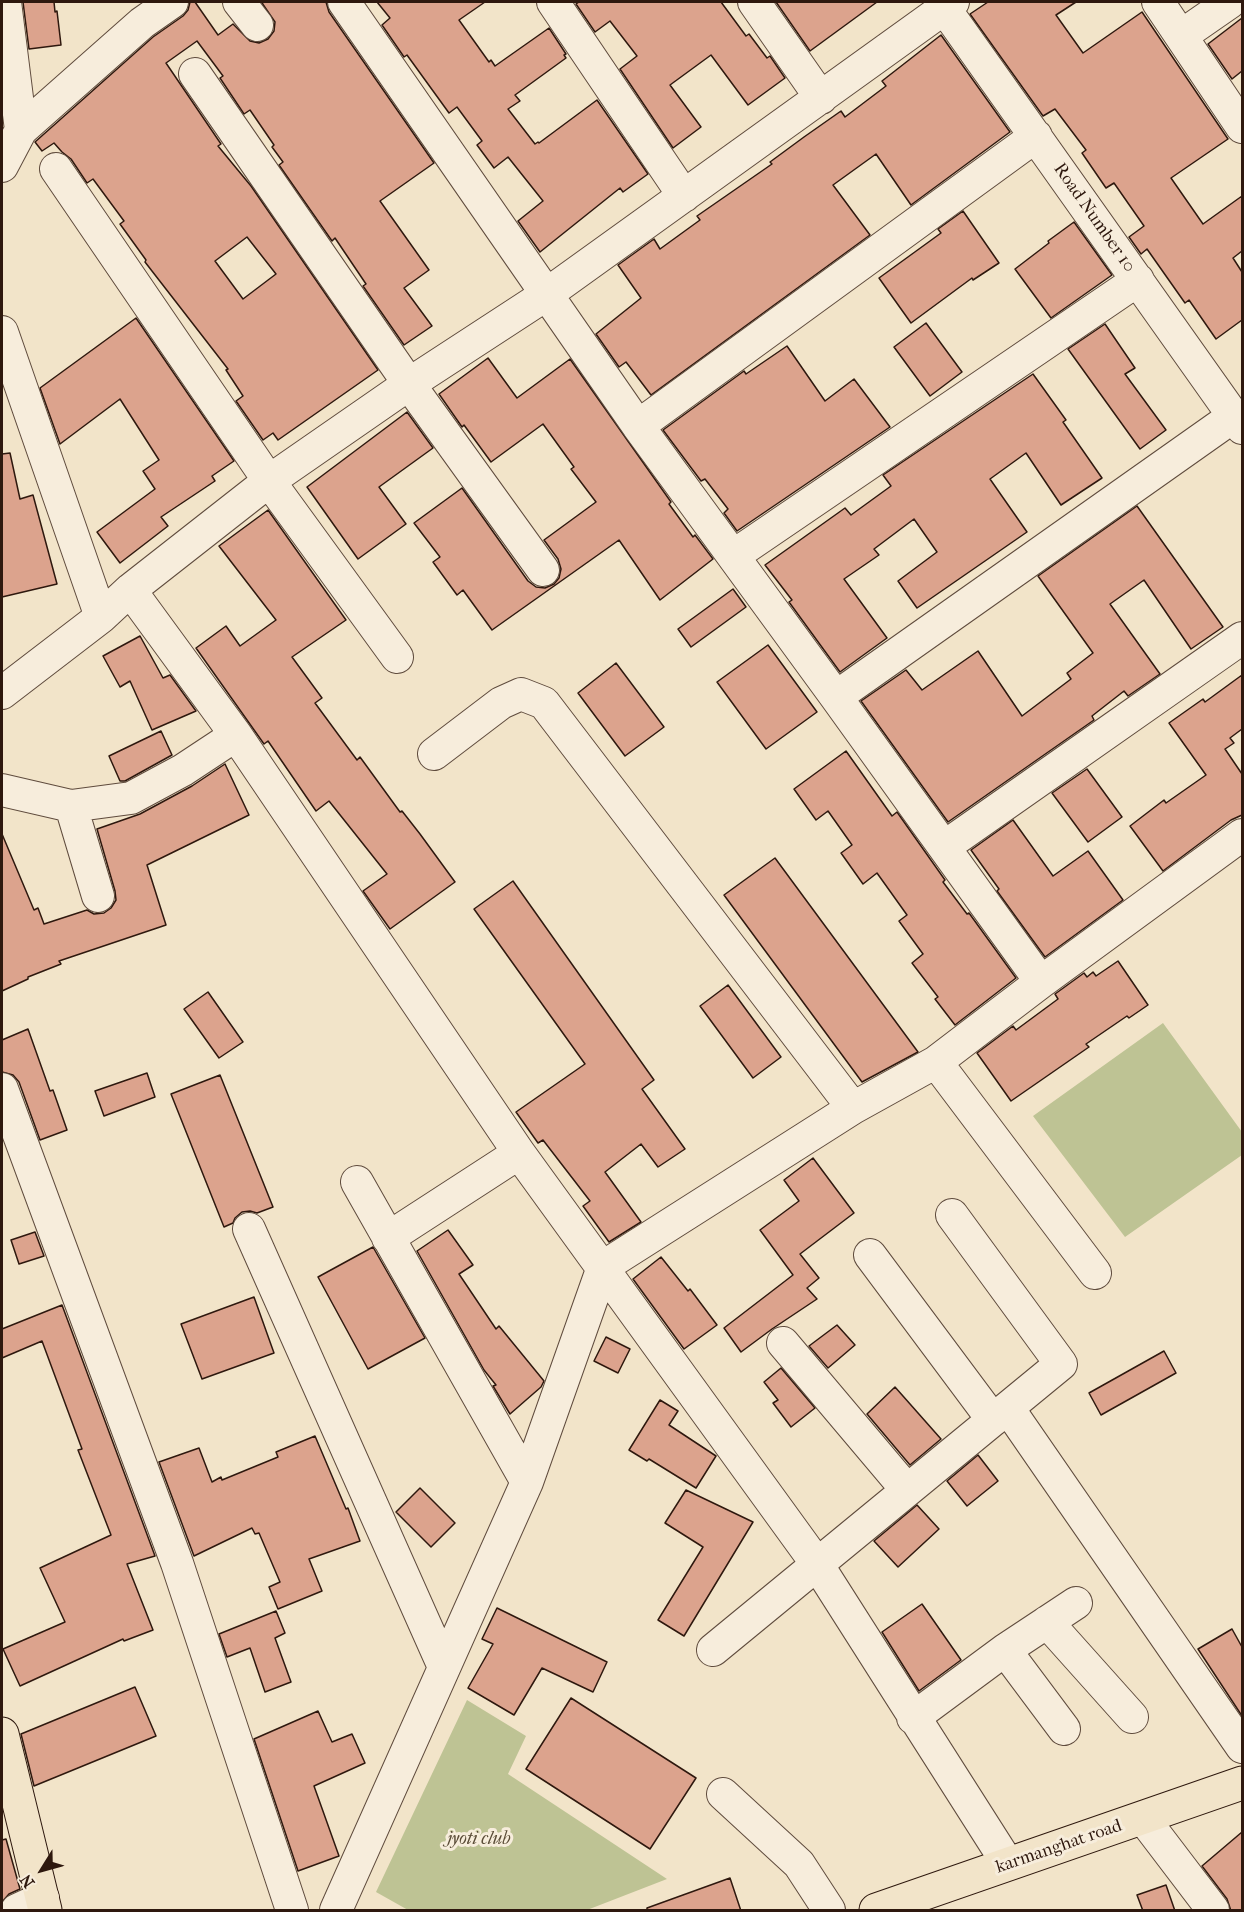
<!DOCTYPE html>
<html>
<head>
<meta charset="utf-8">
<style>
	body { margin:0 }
	#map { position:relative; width:1244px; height:1912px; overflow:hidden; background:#f2e4c9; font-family:"IM FELL French Canon",serif }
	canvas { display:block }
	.frame { position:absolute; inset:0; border:3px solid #2e180e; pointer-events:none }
	.north { position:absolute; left:12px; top:1840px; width:60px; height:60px; -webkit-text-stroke:4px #f7eddc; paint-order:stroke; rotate:233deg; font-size:16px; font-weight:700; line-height:24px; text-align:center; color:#2e180e }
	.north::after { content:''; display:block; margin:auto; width:21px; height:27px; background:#2e180e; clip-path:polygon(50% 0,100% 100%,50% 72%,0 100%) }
</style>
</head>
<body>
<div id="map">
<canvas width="1244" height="1912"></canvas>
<div class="frame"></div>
<div class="north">N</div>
</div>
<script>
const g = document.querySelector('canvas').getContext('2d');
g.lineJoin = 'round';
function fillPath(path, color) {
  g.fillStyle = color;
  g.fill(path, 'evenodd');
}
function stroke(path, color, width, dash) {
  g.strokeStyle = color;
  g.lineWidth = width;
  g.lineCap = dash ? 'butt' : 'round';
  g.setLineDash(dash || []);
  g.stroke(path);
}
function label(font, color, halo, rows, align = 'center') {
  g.font = font + ' "IM FELL French Canon",serif';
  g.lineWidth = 6;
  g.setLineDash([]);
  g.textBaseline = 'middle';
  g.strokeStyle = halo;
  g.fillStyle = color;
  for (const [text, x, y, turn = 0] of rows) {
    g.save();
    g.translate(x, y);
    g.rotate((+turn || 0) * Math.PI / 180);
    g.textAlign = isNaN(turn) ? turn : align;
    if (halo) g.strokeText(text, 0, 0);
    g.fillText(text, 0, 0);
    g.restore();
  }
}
fillPath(new Path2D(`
	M1163 1023 1242 1132V1155L1125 1237 1033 1116Z
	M467 1700 526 1736 508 1774 667 1879 587 1910H408L376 1892Z`), '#bec394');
const building = new Path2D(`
	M23 2H54L55 12 57 11 61 45 29 49Z
	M190 2H195L218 35 233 24 250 41 259 43 268 39 274 31 275 22 262 3 264 2H326L329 12 434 163 380 201 429 270 404 288 432 326 404 345 363 286 366 284 335 238 332 241 279 165 283 162 272 147 274 145 250 110 244 114 220 78 223 76 197 41 166 63 221 144 218 146 251 186 378 370 278 440 273 433 263 440 236 401 243 396 226 370 228 369 145 262 146 260 120 224 124 221 93 179 87 183 71 159 62 152 54 143 42 151 35 142 153 37 183 16 188 10ZM247 237 276 274 243 299 215 261Z
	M377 2H485L459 20 489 62 491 60 495 66 549 28 566 54 564 55 566 58 515 95 520 101 508 109 535 144 538 142 539 143 597 100 648 174 623 192 620 188 540 252 518 221 543 201 508 157 494 168 477 145 482 141 457 107 449 113 407 55 404 57 382 25 390 18Z
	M579 2H721L746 36 749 34 767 58 770 56 785 78 748 105 711 55 670 85 701 127 673 148 620 69 637 56 610 21 595 32 576 4Z
	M776 2H877L810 51Z
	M988 2H1076L1056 15 1083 53 1142 12 1228 139 1171 178 1203 224 1242 196V251L1233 258 1242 272V320L1216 339 1189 300 1185 303 1147 249 1141 254 1129 237 1144 226 1114 183 1106 188 1082 153 1086 150 1055 109 1043 116 970 14Z
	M1242 18V71L1232 79 1208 44Z
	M941 35 1010 132 911 205 876 154 833 185 870 235 651 395 626 362 619 367 596 334 641 298 618 265 654 239 660 249 700 220 697 216 772 164 770 162 804 137 841 111 845 117 886 86 882 81Z
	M963 211 999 263 973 280 972 278 911 323 879 278 941 233 938 229Z
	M1074 222 1112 275 1051 318 1015 269 1049 243 1048 241Z
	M136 318 234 461 212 476 215 481 161 517 168 526 120 563 97 532 155 489 143 471 159 460 120 399 60 444 40 388Z
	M926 323 962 372 930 396 894 347Z
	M1105 324 1135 368 1125 374 1166 430 1140 449 1068 349Z
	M787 346 825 401 854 379 890 427 737 531 724 513 728 509 705 479 701 481 663 430 744 371 746 374Z
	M488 358 517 398 570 359 671 502 669 504 693 537 695 535 713 559 660 600 619 540 492 630 463 590 457 595 433 562 440 557 414 523 462 488 528 581 536 587 545 588 554 584 559 578 561 569 558 559 544 540 596 502 571 469 574 467 543 424 491 462 464 425 462 427 439 394Z
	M1033 374 1066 420 1063 422 1102 478 1061 505 1026 453 990 479 1027 532 917 608 898 581 937 552 914 519 874 549 879 555 844 579 887 638 840 672 789 602 792 600 765 565 845 508 851 515 891 486 883 475Z
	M407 412 433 448 379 487 406 524 358 559 307 487Z
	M10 453 20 499 33 495 57 584 2 597V454Z
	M1137 506 1223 627 1191 649 1144 580 1110 604 1160 674 1128 696 1124 691 1092 716 1094 720 948 822 861 701 906 670 922 690 978 651 1022 716 1071 679 1067 673 1093 653 1038 576Z
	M268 510 346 620 292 657 322 698 315 703 357 760 360 757 400 812 402 811 420 834 455 882 390 929 363 891 387 874 329 801 316 811 268 741 264 744 196 648 226 626 240 646 276 620 219 546Z
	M733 589 746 607 691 647 678 629Z
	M140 636 163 678 170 675 196 711 152 730 130 681 120 687 103 656Z
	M768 645 817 712 766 749 717 682Z
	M616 663 664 727 625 756 578 693Z
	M1242 675V729L1230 738 1234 743 1225 749 1242 774V815L1231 820 1163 871 1130 826 1164 800 1166 803 1206 775 1169 723 1203 699 1205 702Z
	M161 731 172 755 125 781H120L109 756Z
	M846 751 892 816 897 812 945 880 943 882 967 914 969 913 1016 978 955 1025 935 999 938 997 912 963 923 954 899 921 907 915 877 873 863 884 841 853 852 845 828 811 816 820 794 789Z
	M225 764 249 815 147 865 166 925 59 961 61 964 28 977V979L2 991V834L34 910 38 908 44 924 87 910 94 914 104 913 111 908 116 900 115 891 97 829 140 814 192 786Z
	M1087 769 1122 817 1088 842 1052 793Z
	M1013 820 1053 876 1088 851 1123 900 1045 957 997 891 999 889 971 850Z
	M775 858 918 1052 862 1082 724 895Z
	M513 881 654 1080 642 1089 685 1149 658 1167 641 1144 605 1172 641 1222 609 1242 583 1206 590 1201 543 1140 538 1143 516 1112 585 1064 474 909Z
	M1118 961 1148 1005 1129 1018 1127 1016 1086 1044 1089 1047 1011 1101 977 1053 1013 1026 1016 1030 1058 999 1055 994 1084 973 1087 977 1093 972 1096 976Z
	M728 985 781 1057 753 1078 700 1006Z
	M208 992 243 1042 219 1058 184 1009Z
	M28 1029 50 1091 53 1090 67 1130 40 1140 19 1082 13 1075 2 1072V1040Z
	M147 1073 155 1097 104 1116 95 1091Z
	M220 1075 273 1207 257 1213 250 1211 242 1212 235 1218 233 1223 224 1227 171 1094Z
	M813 1158 854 1213 800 1254 819 1278 807 1288 817 1299 772 1329 741 1352 724 1328 793 1275 760 1230 799 1201 784 1180Z
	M448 1230 473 1265 459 1274 496 1329 499 1326 544 1381 541 1387 510 1414 493 1386 496 1385 484 1370 417 1251Z
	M35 1232 44 1256 19 1264 11 1240Z
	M373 1247 425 1338 368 1369 318 1277Z
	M661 1257 688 1291 690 1289 717 1325 684 1349 633 1279Z
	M254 1297 274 1353 202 1379 181 1324Z
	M62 1305 155 1556 127 1564 153 1630 124 1641 123 1639 20 1686 3 1649 65 1622 40 1568 111 1535 78 1450 82 1449 42 1341 2 1358V1329Z
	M837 1325 855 1345 828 1368 809 1346Z
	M606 1337 630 1349 618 1373 594 1361Z
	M1164 1351 1176 1373 1101 1415 1089 1393Z
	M781 1368 815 1408 791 1427 773 1403 778 1400 764 1382Z
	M895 1387 941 1439 910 1465 867 1414Z
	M660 1400 678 1411 669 1425 716 1456 696 1488 649 1459 647 1461 629 1450Z
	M315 1436 346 1509 348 1508 360 1541 309 1559 322 1591 278 1609 269 1587 280 1582 259 1533 255 1534 252 1528 194 1556 159 1462 199 1448 212 1482 221 1477 222 1480 278 1457 276 1452Z
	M978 1455 998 1481 967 1506 947 1481Z
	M420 1488 455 1523 431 1547 396 1512Z
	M686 1490 753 1522 684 1636 658 1620 703 1547 665 1523Z
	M917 1505 939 1529 898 1567 874 1541Z
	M922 1604 961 1660 919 1691 882 1632Z
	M497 1608 607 1662 593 1692 542 1668 514 1715 468 1688 493 1644 482 1639Z
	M276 1611 285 1633 275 1638 291 1682 265 1692 250 1648 227 1657 219 1634Z
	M1232 1629 1242 1647V1716L1198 1649Z
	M135 1687 156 1736 34 1786 21 1734Z
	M571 1698 696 1778 650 1849 526 1769Z
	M318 1711 332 1742 352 1734 365 1763 314 1786 339 1856 298 1871 254 1739Z
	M1242 1832V1911H1231L1227 1899 1202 1866Z
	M6 1839 20 1889 9 1894 2 1902V1840Z
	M730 1878 741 1911H647V1908Z
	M1166 1885 1175 1911H1143L1137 1895Z`);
fillPath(building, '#dca38d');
stroke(building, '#2e180e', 1.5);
const minor = new Path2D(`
	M5 2 21 130
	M239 2 257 25
	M344 2 638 426 836 697 1041 982
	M553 2 684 196
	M754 2 821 98
	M940 2 1242 428
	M1158 2 1242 127
	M1181 36 1230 2
	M195 74 409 384 543 570
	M2 166 21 130 142 23 172 2
	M56 169 269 481 397 657
	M2 332 101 617
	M638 426 1036 136
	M733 556 1138 280
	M130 590 236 735 519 1153 817 1564 1008 1864
	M2 693 101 617 130 590 269 481 409 384 547 294 953 2
	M836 697 1234 416
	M434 754 501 703 521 694 544 703 853 1108
	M2 790 71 806 131 798 183 770 236 735
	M71 806 98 896
	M944 847 1242 638
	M936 1062 1095 1273
	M2 1089 177 1563 292 1910
	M357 1182 527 1482
	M249 1229 444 1667
	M388 1238 519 1153
	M870 1255 993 1420
	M783 1343 907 1490
	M1008 1408 1242 1747
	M1047 1622 1132 1717
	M713 1650 1061 1364 952 1215
	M1005 1650 1064 1729
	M913 1718 1005 1650 1076 1603
	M723 1794 799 1864 829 1910
	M1143 1818 1213 1910
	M17 1910 43 1898
	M336 1910 527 1482 603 1267 853 1108 936 1062 1041 982 1242 835`);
const major = new Path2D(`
	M2 1734 45 1910
	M876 1910 1242 1783`);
stroke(minor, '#5f4b3d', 34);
stroke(major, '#2e180e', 35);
stroke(minor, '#f7eddc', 32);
stroke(major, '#f2e4c9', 33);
label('18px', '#2e180e', '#f7eddc', [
	["Road Number 10",1094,218,55],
	["karmanghat road",1059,1847,-19]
]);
label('italic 18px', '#594b36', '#f7eddc', [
	["jyoti club",479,1840]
]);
</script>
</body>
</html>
